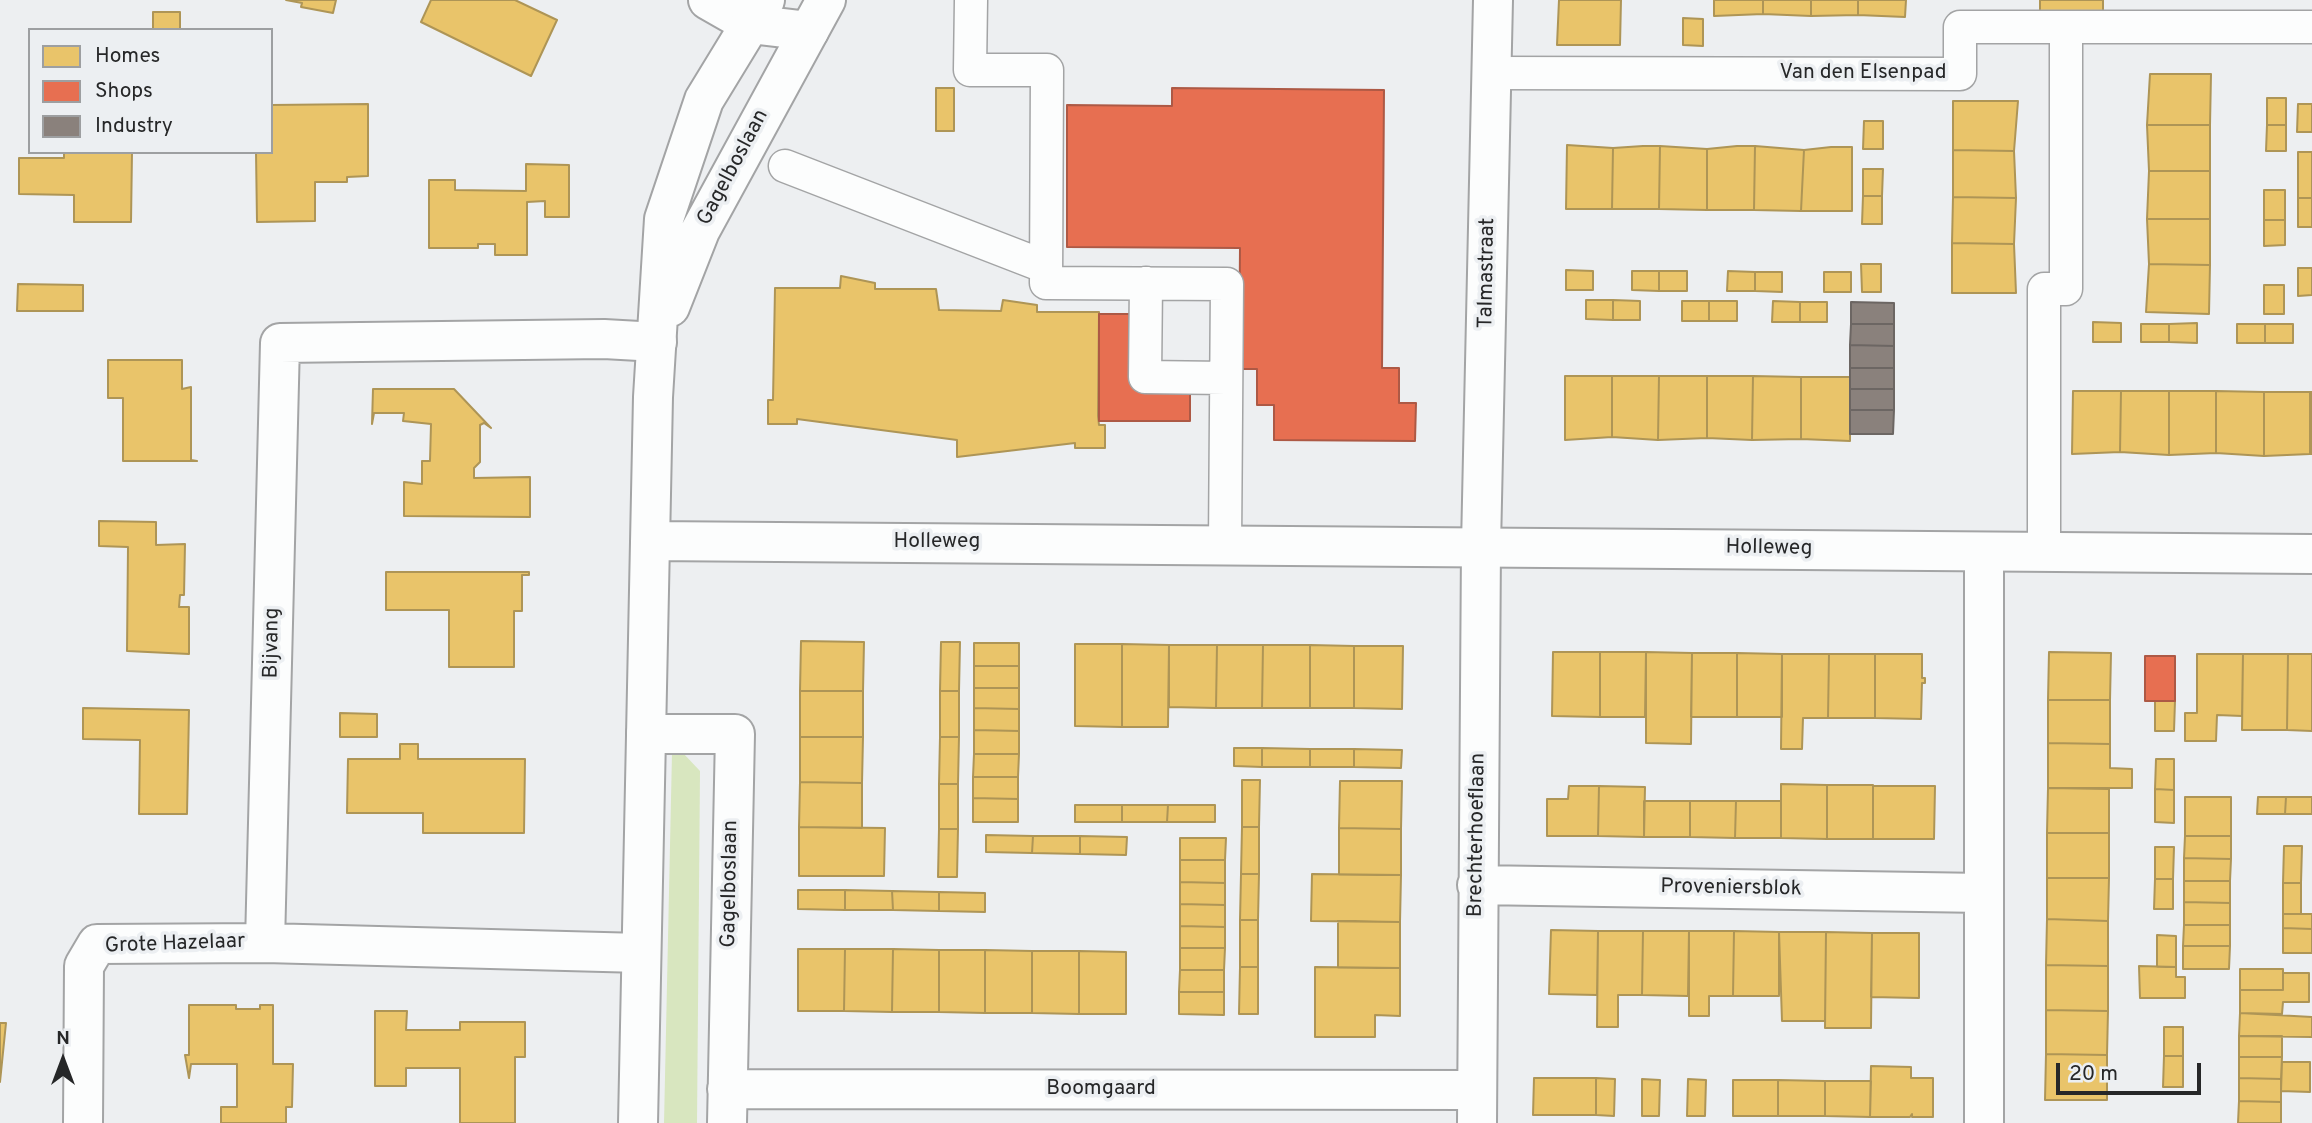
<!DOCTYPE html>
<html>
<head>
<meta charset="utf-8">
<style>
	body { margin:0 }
	#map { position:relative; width:2312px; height:1123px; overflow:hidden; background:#edeff1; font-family:Overpass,sans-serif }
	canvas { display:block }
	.legend { position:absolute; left:28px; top:28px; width:245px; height:126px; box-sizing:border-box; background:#eceff2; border:2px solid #9d9fa1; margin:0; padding:9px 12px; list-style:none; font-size:21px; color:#262728 }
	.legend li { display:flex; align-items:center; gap:14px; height:35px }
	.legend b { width:35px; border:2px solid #9d9fa1 }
	.north { position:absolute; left:28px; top:1025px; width:70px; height:70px; -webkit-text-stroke:5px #eceff2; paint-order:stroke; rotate:0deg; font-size:19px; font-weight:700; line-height:28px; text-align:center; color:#262728 }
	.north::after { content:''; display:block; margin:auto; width:24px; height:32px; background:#262728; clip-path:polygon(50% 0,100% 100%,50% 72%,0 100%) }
	.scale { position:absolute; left:2056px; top:1063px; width:145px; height:32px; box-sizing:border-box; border:4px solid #262728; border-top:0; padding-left:9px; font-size:21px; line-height:24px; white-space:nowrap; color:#262728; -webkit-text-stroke:5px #eceff2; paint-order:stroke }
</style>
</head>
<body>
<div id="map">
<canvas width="2312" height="1123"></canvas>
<ul class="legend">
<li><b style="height:19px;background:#e9c46a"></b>Homes</li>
<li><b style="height:19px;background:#e76f51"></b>Shops</li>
<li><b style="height:19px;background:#8a817c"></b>Industry</li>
</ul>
<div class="north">N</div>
<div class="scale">20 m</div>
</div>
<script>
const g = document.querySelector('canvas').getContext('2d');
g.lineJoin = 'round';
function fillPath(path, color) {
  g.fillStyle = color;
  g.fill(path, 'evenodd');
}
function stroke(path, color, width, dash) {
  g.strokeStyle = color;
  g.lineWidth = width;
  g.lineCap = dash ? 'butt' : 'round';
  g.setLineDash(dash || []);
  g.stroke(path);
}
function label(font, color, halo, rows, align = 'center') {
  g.font = font + ' Overpass,sans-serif';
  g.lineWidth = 7;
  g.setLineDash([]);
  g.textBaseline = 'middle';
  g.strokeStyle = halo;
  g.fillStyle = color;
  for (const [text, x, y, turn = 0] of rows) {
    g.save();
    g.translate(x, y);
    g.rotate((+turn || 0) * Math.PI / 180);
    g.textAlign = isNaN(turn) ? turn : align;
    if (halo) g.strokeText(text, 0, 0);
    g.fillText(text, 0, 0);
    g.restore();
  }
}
fillPath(new Path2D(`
	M672 753H683L700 771 697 1123H664Z`), '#d8e6bf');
const homes = new Path2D(`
	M286 0H336L333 13 301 7 302 3Z
	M431 0H515L557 20 531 76 421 22Z
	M1559 0H1621L1620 45H1557Z
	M1714 0H1763V14L1714 16Z
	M1763 0H1811V16L1763 14Z
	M1811 0H1858V15L1811 16Z
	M1858 0H1906L1905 17 1858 15Z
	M2040 0H2103V16L2040 15Z
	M153 12H180V30H153Z
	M1683 18 1703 19V46L1683 45Z
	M2150 74H2211L2210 125H2147Z
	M936 88H954V131H936Z
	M2267 98H2286V125H2267Z
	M1953 101H2018L2014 151 1953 150Z
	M368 104V176L347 177V182H315V221L257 222 256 152H271V105Z
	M2298 104H2312V132H2297Z
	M1864 121H1883V149H1863Z
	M2147 125H2210V171H2149Z
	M2267 125H2286V151H2266Z
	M1567 145 1613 148 1612 209H1566Z
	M1643 146H1660L1659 209H1612L1613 148Z
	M1660 146 1707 149V210L1659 209Z
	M1737 146H1755L1754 210H1707V149Z
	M1755 146 1804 150 1801 211 1754 210Z
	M1831 147H1852V211H1801L1804 150Z
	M1953 150 2014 151 2016 198 1953 197Z
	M64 152H132L131 222H74V195L19 194V158H64Z
	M2298 152H2312V198H2298Z
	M526 164 569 165V217H545V201L527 202V255H495V244H478V248H429V180H455V190L526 191Z
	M1863 169H1883L1882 196H1863Z
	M2149 171H2210V219H2147Z
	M2264 190H2285V220H2264Z
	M1863 196H1882V224H1862Z
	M1953 197 2016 198 2014 244 1952 243Z
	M2298 198H2312V227H2298Z
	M2147 219H2210V265L2149 264Z
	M2264 220H2285V245L2264 246Z
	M1952 243 2014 244 2016 293H1952Z
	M1861 264H1881V292H1862Z
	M2149 264 2210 265 2209 314 2146 312Z
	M2298 268H2312V295L2298 296Z
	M1566 270 1593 271V290H1566Z
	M1632 271H1659V291L1632 290Z
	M1659 271H1687V291H1659Z
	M1728 271 1755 272V291H1727Z
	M1755 272H1782V292L1755 291Z
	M1824 272H1851V292H1824Z
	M841 276 875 283V289H936L939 310 1001 311 1003 300 1037 305V312H1099L1098 416 1099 425H1105V448H1075V443L957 457V440L797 419V424H768V400H773L775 288H840Z
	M18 284 83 285V311H17Z
	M2264 285H2284V314H2264Z
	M1586 300H1613V320L1586 319Z
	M1613 300 1640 301V320H1613Z
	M1682 301H1709V321H1682Z
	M1709 301H1737V321H1709Z
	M1773 301 1800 302V322H1772Z
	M1800 302H1827V322H1800Z
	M2093 322 2121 323V342H2093Z
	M2197 323V343L2169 342V324Z
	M2141 324H2169V342H2141Z
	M2237 324H2265V343H2237Z
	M2265 324H2293V343H2265Z
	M108 360H182V389L191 387V460L197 461H123V398H108Z
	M1565 376H1612V437L1565 440Z
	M1612 376H1659L1658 440 1612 437Z
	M1659 376H1707V438L1658 440Z
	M1707 376H1753L1752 440 1707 438Z
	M1753 376 1801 377V439L1752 440Z
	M1801 377H1850V441L1801 439Z
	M373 389H454L491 428 484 423 480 425V462L474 468V478L530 477V517L404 516V482L422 484V461H430L431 424 403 421 404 413H374L372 424Z
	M2073 391H2121L2120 452 2072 454Z
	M2121 391H2169V455L2120 452Z
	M2169 391H2216V453L2169 455Z
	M2216 391 2264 392V456L2216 453Z
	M2264 392H2310V454L2264 456Z
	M2310 392H2312V454H2310Z
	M99 521 156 522V545L185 544 184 595H180L179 607H189V654L127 651 128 547 99 546Z
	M386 572H529V575H522V611H514V667H449V610H386Z
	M801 641 864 642 863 691H800Z
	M941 642H960L959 691H940Z
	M974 643H1019V666H974Z
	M1075 644H1122V727L1075 726Z
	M1122 644 1169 645 1168 727H1122Z
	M1169 645H1217L1216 708 1169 707Z
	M1217 645H1263L1262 708H1216Z
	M1263 645H1310V708H1262Z
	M1310 645 1354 646V708H1310Z
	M1354 646H1403L1402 709 1354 708Z
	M1553 652H1600V717L1552 716Z
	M1600 652H1646L1645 717H1600Z
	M1646 652 1692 653 1691 744 1646 743Z
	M2049 652 2111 653 2110 700H2048Z
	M1692 653H1737V717H1691Z
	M1737 653 1782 654V717H1737Z
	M1782 654H1829L1828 718H1803L1802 749H1781Z
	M1829 654H1875V718H1828Z
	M1875 654H1922V678H1925V683H1922L1921 719 1875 718Z
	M2197 654H2243L2242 716 2217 715 2216 741H2185V713H2197Z
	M2243 654H2288L2287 730H2242Z
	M2288 654H2312V731L2287 730Z
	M974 666H1019V688H974Z
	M974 688H1019V709L974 708Z
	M800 691H863V737H800Z
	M940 691H959V737H940Z
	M2048 700H2110V744L2048 743Z
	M2155 701H2175L2174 731H2155Z
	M83 708 189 710 187 814H139L140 740 83 739Z
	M974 708 1019 709V731L974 730Z
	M340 713 377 714V737H340Z
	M974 730 1019 731V754H974Z
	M800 737H863L862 783 800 782Z
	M940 737H959L958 784H939Z
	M2048 743 2110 744V768L2132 769V788H2048Z
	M400 744H418V759H525L524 833H423V813H347L348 759H400Z
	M1234 748H1262V767L1234 766Z
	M1262 748 1310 749V767H1262Z
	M1310 749H1354V767H1310Z
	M1354 749 1402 750 1401 768 1354 767Z
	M974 754H1019L1018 777H973Z
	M2156 759H2174V790L2155 789Z
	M973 777H1018V799L973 798Z
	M1242 780H1260L1259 827H1242Z
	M1340 781H1402L1401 829 1339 828Z
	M800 782 862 783V828L799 827Z
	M939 784H958V829H939Z
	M1781 784 1827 785V839L1781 838Z
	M1827 785H1873V839H1827Z
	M1569 786H1599L1598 836H1547V799H1568Z
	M1599 786 1645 787 1644 837 1598 836Z
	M1873 786H1935L1934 839H1873Z
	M2048 788 2109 789V833H2047Z
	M2155 789 2174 790V823L2155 822Z
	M2185 797H2231V836H2185Z
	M2258 797H2286L2285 814H2257Z
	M2286 797H2312V814H2285Z
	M973 798 1018 799V822H973Z
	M1644 801H1690V837H1644Z
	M1690 801H1736L1735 838 1690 837Z
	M1736 801H1781V838H1735Z
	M1075 805H1122V822H1075Z
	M1122 805H1168L1167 822H1122Z
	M1168 805H1215V822H1167Z
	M799 827 885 828 884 876H799Z
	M1242 827H1259V874H1241Z
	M1339 828 1401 829V875H1339Z
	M939 829H958L957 877H938Z
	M2047 833H2109V878H2047Z
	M986 835 1033 836 1032 853 986 852Z
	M1033 836H1080V854L1032 853Z
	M1080 836 1127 837 1126 855 1080 854Z
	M2185 836H2231V859L2184 858Z
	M1180 838H1226L1225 860H1180Z
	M2284 846H2302L2301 883H2283Z
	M2155 847H2174L2173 879H2155Z
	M2184 858 2231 859 2230 881H2184Z
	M1180 860H1225V883L1180 882Z
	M1241 874H1259L1258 920H1240Z
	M1312 874 1401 875 1400 922 1311 921Z
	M2047 878H2109L2108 921 2047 919Z
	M2155 879H2173V909H2154Z
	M2184 881H2230V903L2184 902Z
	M1180 882 1225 883V905L1180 904Z
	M2283 883H2301V914H2283Z
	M798 890H845V910L798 909Z
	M845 890 892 891 893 910H845Z
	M892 891 939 892V911L893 910Z
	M939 892 985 893V912L939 911Z
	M2184 902 2230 903V925H2184Z
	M1180 904 1225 905V927L1180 926Z
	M2283 914H2312V929L2283 928Z
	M2047 919 2108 921V966L2046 965Z
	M1240 920H1258V967H1240Z
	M1338 921 1400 922V968H1338Z
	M2184 925H2230V946H2183Z
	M1180 926 1225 927V948H1180Z
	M2283 928 2312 929V953H2283Z
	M1551 930 1598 931 1597 995 1549 994Z
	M1598 931H1643L1642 995H1618V1027H1597Z
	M1643 931H1689L1688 996 1642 995Z
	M1689 931H1734L1733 996H1709V1016H1689Z
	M1734 931 1779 932V996H1733Z
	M1779 932H1826L1825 1021H1782Z
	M1826 932 1872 933 1871 1028H1825Z
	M1872 933H1919V998L1871 997Z
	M2157 935 2176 936V967H2157Z
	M2183 946H2230L2229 969H2183Z
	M1180 948H1225L1224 970H1180Z
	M798 949H845L844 1011H798Z
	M845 949H893L892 1012 844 1011Z
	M893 949 939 950V1012H892Z
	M939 950H985V1013L939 1012Z
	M985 950 1032 951V1013H985Z
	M1032 951H1079V1014L1032 1013Z
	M1079 951 1126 952V1014H1079Z
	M2046 965 2108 966V1011L2046 1010Z
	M2139 966 2176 967V977H2185V998H2140Z
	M1240 967H1258V1014H1239Z
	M1315 967 1400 968V1016L1375 1015V1037H1315Z
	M2240 969H2283V990H2240Z
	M1180 970H1224V992H1179Z
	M2283 973H2309V1002H2283L2282 1014 2240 1013V990H2283Z
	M1179 992H1224V1015L1179 1014Z
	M189 1005H236V1009H260V1005H273V1064H293L292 1107H286V1123H221V1107H237V1064H191L189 1078 185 1055H189Z
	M2046 1010 2108 1011 2107 1055 2046 1054Z
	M375 1011H407L406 1030H460V1022H525V1057H515V1123H460V1068H406V1086H375Z
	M2240 1013 2312 1017V1037L2239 1036Z
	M0 1023H6L0 1082Z
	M2164 1027H2183V1056H2164Z
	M2239 1036H2282V1057H2239Z
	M2046 1054 2107 1055V1100H2045Z
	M2164 1056H2183V1087H2163Z
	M2239 1057H2282L2281 1079 2239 1078Z
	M2282 1062H2310V1092L2281 1091Z
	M1871 1066 1911 1067V1078H1933V1117H1912V1114L1910 1117H1870Z
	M1534 1078H1596V1115H1533Z
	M1596 1078 1615 1079 1614 1116 1596 1115Z
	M2239 1078 2281 1079V1102L2239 1101Z
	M1642 1079 1660 1080 1659 1116H1642Z
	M1688 1079 1706 1080 1705 1116H1687Z
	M1733 1080H1778V1116H1733Z
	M1778 1080 1825 1081V1116H1778Z
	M1825 1081H1871L1870 1117 1825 1116Z
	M2239 1101 2281 1102V1123H2238Z`);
fillPath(homes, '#e9c46a');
stroke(homes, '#ae9556', 2);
const shops = new Path2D(`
	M1172 88 1384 90 1382 368H1399V403H1416L1415 441 1274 440V405H1257V369H1239L1240 248 1067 247V105L1172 106Z
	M1099 314H1137V384H1190V421H1099Z
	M2145 656H2175V701H2145Z`);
fillPath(shops, '#e76f51');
stroke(shops, '#ad5945', 2);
const industry = new Path2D(`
	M1851 302 1894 303V324H1851Z
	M1851 324H1894V346L1850 345Z
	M1850 345 1894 346V368H1850Z
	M1850 368H1894V389H1850Z
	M1850 389H1894V410H1850Z
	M1850 410H1894L1893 434H1850Z`);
fillPath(industry, '#8a817c');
stroke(industry, '#6c6663', 2);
const pedestrian = new Path2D(`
	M971 0 970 70H1047L1046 283 1227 284 1225 545
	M1493 73 1960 74V27H2312
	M785 166 1046 267
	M1146 283 1145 377 1226 378
	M2044 552V289H2066V27`);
const minor = new Path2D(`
	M708 0 750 24 809 31
	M1984 552V1123
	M646 734H735L727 1123
	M1477 885 1984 893
	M641 953 265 943 280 343 604 339 657 342
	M727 1089 1475 1090
	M83 1123 84 966 97 944 265 943
	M1477 1123 1481 546 1493 0`);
const tertiary = new Path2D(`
	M670 307 700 231 826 0
	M650 541 2312 554
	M638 1123 653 397 664 219 704 100 765 0`);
stroke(pedestrian, '#a3a4a5', 35);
stroke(minor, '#a3a4a5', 42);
stroke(tertiary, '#a3a4a5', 42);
stroke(pedestrian, '#fcfdfd', 32);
stroke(minor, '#fcfdfd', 38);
stroke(tertiary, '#fcfdfd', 38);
label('21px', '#262728', '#eceff2', [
	["Van den Elsenpad",1863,74],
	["Gagelboslaan",734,168,-62],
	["Talmastraat",1488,273,-89],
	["Holleweg",937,543],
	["Holleweg",1769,549,1],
	["Bijvang",273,643,-89],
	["Brechterhoeflaan",1478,835,-89],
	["Gagelboslaan",731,884,-89],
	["Proveniersblok",1731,889,1],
	["Grote Hazelaar",175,945,-2],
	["Boomgaard",1101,1090]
]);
</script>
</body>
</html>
